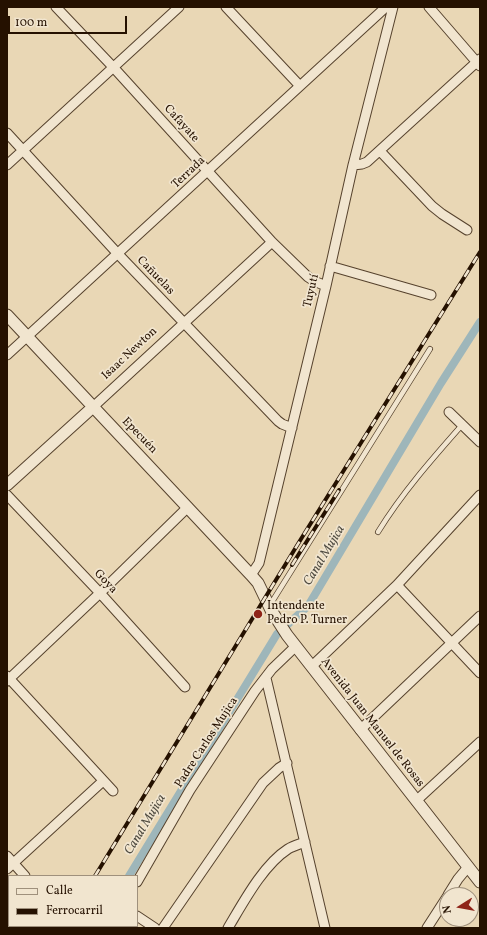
<!DOCTYPE html>
<html>
<head>
<meta charset="utf-8">
<style>
	body { margin:0 }
	#map { position:relative; width:487px; height:935px; overflow:hidden; background:#e9d7b5; font-family:Vollkorn,serif }
	canvas { display:block }
	.frame { position:absolute; inset:0; border:8px solid #251100; pointer-events:none }
	.legend { position:absolute; left:8px; top:875px; width:130px; height:52px; box-sizing:border-box; background:#f1e5cf; border:1px solid #9f907c; margin:0; padding:5px 7px; list-style:none; font-size:12px; color:#251100 }
	.legend li { display:flex; align-items:center; gap:8px; height:20px }
	.legend b { width:20px; border:1px solid #9f907c }
	.north { position:absolute; left:439px; top:887px; width:40px; height:40px; box-sizing:border-box; background:#f1e5cf; border:1px solid #9f907c; border-radius:50%; rotate:259deg; font-size:11px; font-weight:700; line-height:16px; text-align:center; color:#251100 }
	.north::after { content:''; display:block; margin:auto; width:14px; height:18px; background:#8f2418; clip-path:polygon(50% 0,100% 100%,50% 72%,0 100%) }
	.scale { position:absolute; left:8px; top:16px; width:119px; height:18px; box-sizing:border-box; border:2px solid #251100; border-top:0; padding-left:5px; font-size:12px; line-height:14px; white-space:nowrap; color:#251100; -webkit-text-stroke:3px #f1e5cf; paint-order:stroke }
</style>
</head>
<body>
<div id="map">
<canvas width="487" height="935"></canvas>
<div class="frame"></div>
<ul class="legend">
<li><b style="height:5px;background:#f1e5cf"></b>Calle</li>
<li><b style="height:5px;background:#251100"></b>Ferrocarril</li>
</ul>
<div class="north">N</div>
<div class="scale">100 m</div>
</div>
<script>
const g = document.querySelector('canvas').getContext('2d');
g.lineJoin = 'round';
function stroke(path, color, width, dash) {
  g.strokeStyle = color;
  g.lineWidth = width;
  g.lineCap = dash ? 'butt' : 'round';
  g.setLineDash(dash || []);
  g.stroke(path);
}
function label(font, color, halo, rows, align = 'center') {
  g.font = font + ' Vollkorn,serif';
  g.lineWidth = 3.5;
  g.setLineDash([]);
  g.textBaseline = 'middle';
  g.strokeStyle = halo;
  g.fillStyle = color;
  for (const [text, x, y, turn = 0] of rows) {
    g.save();
    g.translate(x, y);
    g.rotate((+turn || 0) * Math.PI / 180);
    g.textAlign = isNaN(turn) ? turn : align;
    if (halo) g.strokeText(text, 0, 0);
    g.fillText(text, 0, 0);
    g.restore();
  }
}
stroke(new Path2D(`
	M129 876 277 634 308 606 441 383 480 322
	M97 928 98 926`), '#9eb6ba', 8);
const service = new Path2D(`
	M378 532C402 493 432 459 462 425
	M270 605 430 349`);
const minor = new Path2D(`
	M56 7 114 68 272 242 308 277 314 281 326 286
	M226 7 300 86
	M429 7 480 66
	M7 133 118 254 278 421 282 424 292 428
	M380 151 432 206 442 214 467 230
	M7 165 179 7
	M353 165 362 164 367 162 480 59
	M330 266 431 295
	M7 355 386 7
	M93 407 272 242
	M449 412 480 442
	M7 495 100 593 185 687
	M251 575 259 563 326 286 353 165 393 7
	M397 585 480 673
	M312 666 397 585 480 495
	M7 676 113 791
	M266 678 325 928
	M7 681 100 593 188 507
	M360 730 480 616
	M416 801 480 742
	M7 856 25 876
	M7 869 103 781
	M137 882 190 790 255 691 272 669 296 646
	M448 895 458 879 468 867
	M137 916 155 928
	M110 928 112 926
	M163 928 263 783 279 768 287 763
	M228 928C243 903 263 865 288 849 293 846 300 844 305 842
	M427 928 447 897`);
const tertiary = new Path2D(`
	M7 315 251 575 258 583 271 610 287 635 480 882
	M7 485 93 407`);
stroke(service, '#56422d', 6);
stroke(minor, '#56422d', 11);
stroke(tertiary, '#56422d', 13);
stroke(service, '#f1e5cf', 4.5);
stroke(minor, '#f1e5cf', 9);
stroke(tertiary, '#f1e5cf', 11);
const rail = new Path2D(`
	M292 565 339 490
	M95 876 301 539 480 252
	M70 928 71 926`);
stroke(rail, '#251100', 4);
stroke(rail, '#f1e5cf', 2.5, [8]);
for (const [x, y, r, color] of [
	[258,614,5,"#8f2418"]
]) {
  const dot = new Path2D();
  dot.arc(x, y, r, 0, 2 * Math.PI);
  g.fillStyle = color;
  g.fill(dot);
  stroke(dot, '#f1e5cf', 1.5);
}
label('12px', '#251100', '#f1e5cf', [
	["Cafayate",181,124,48],
	["Terrada",189,173,-43],
	["Cañuelas",155,276,46],
	["Tuyutí",312,291,-77],
	["Isaac Newton",130,354,-43],
	["Epecuén",139,436,46],
	["Goya",105,582,47],
	["Avenida Juan Manuel de Rosas",372,723,52],
	["Padre Carlos Mujica",207,743,-57]
]);
label('12px', '#251100', '#f1e5cf', [
	["Intendente",267,607],
	["Pedro P. Turner",267,621]
], 'left');
label('italic 13px', '#4f4b41', '#f1e5cf', [
	["Canal Mujica",325,556,-59],
	["Canal Mujica",146,825,-59]
]);
</script>
</body>
</html>
